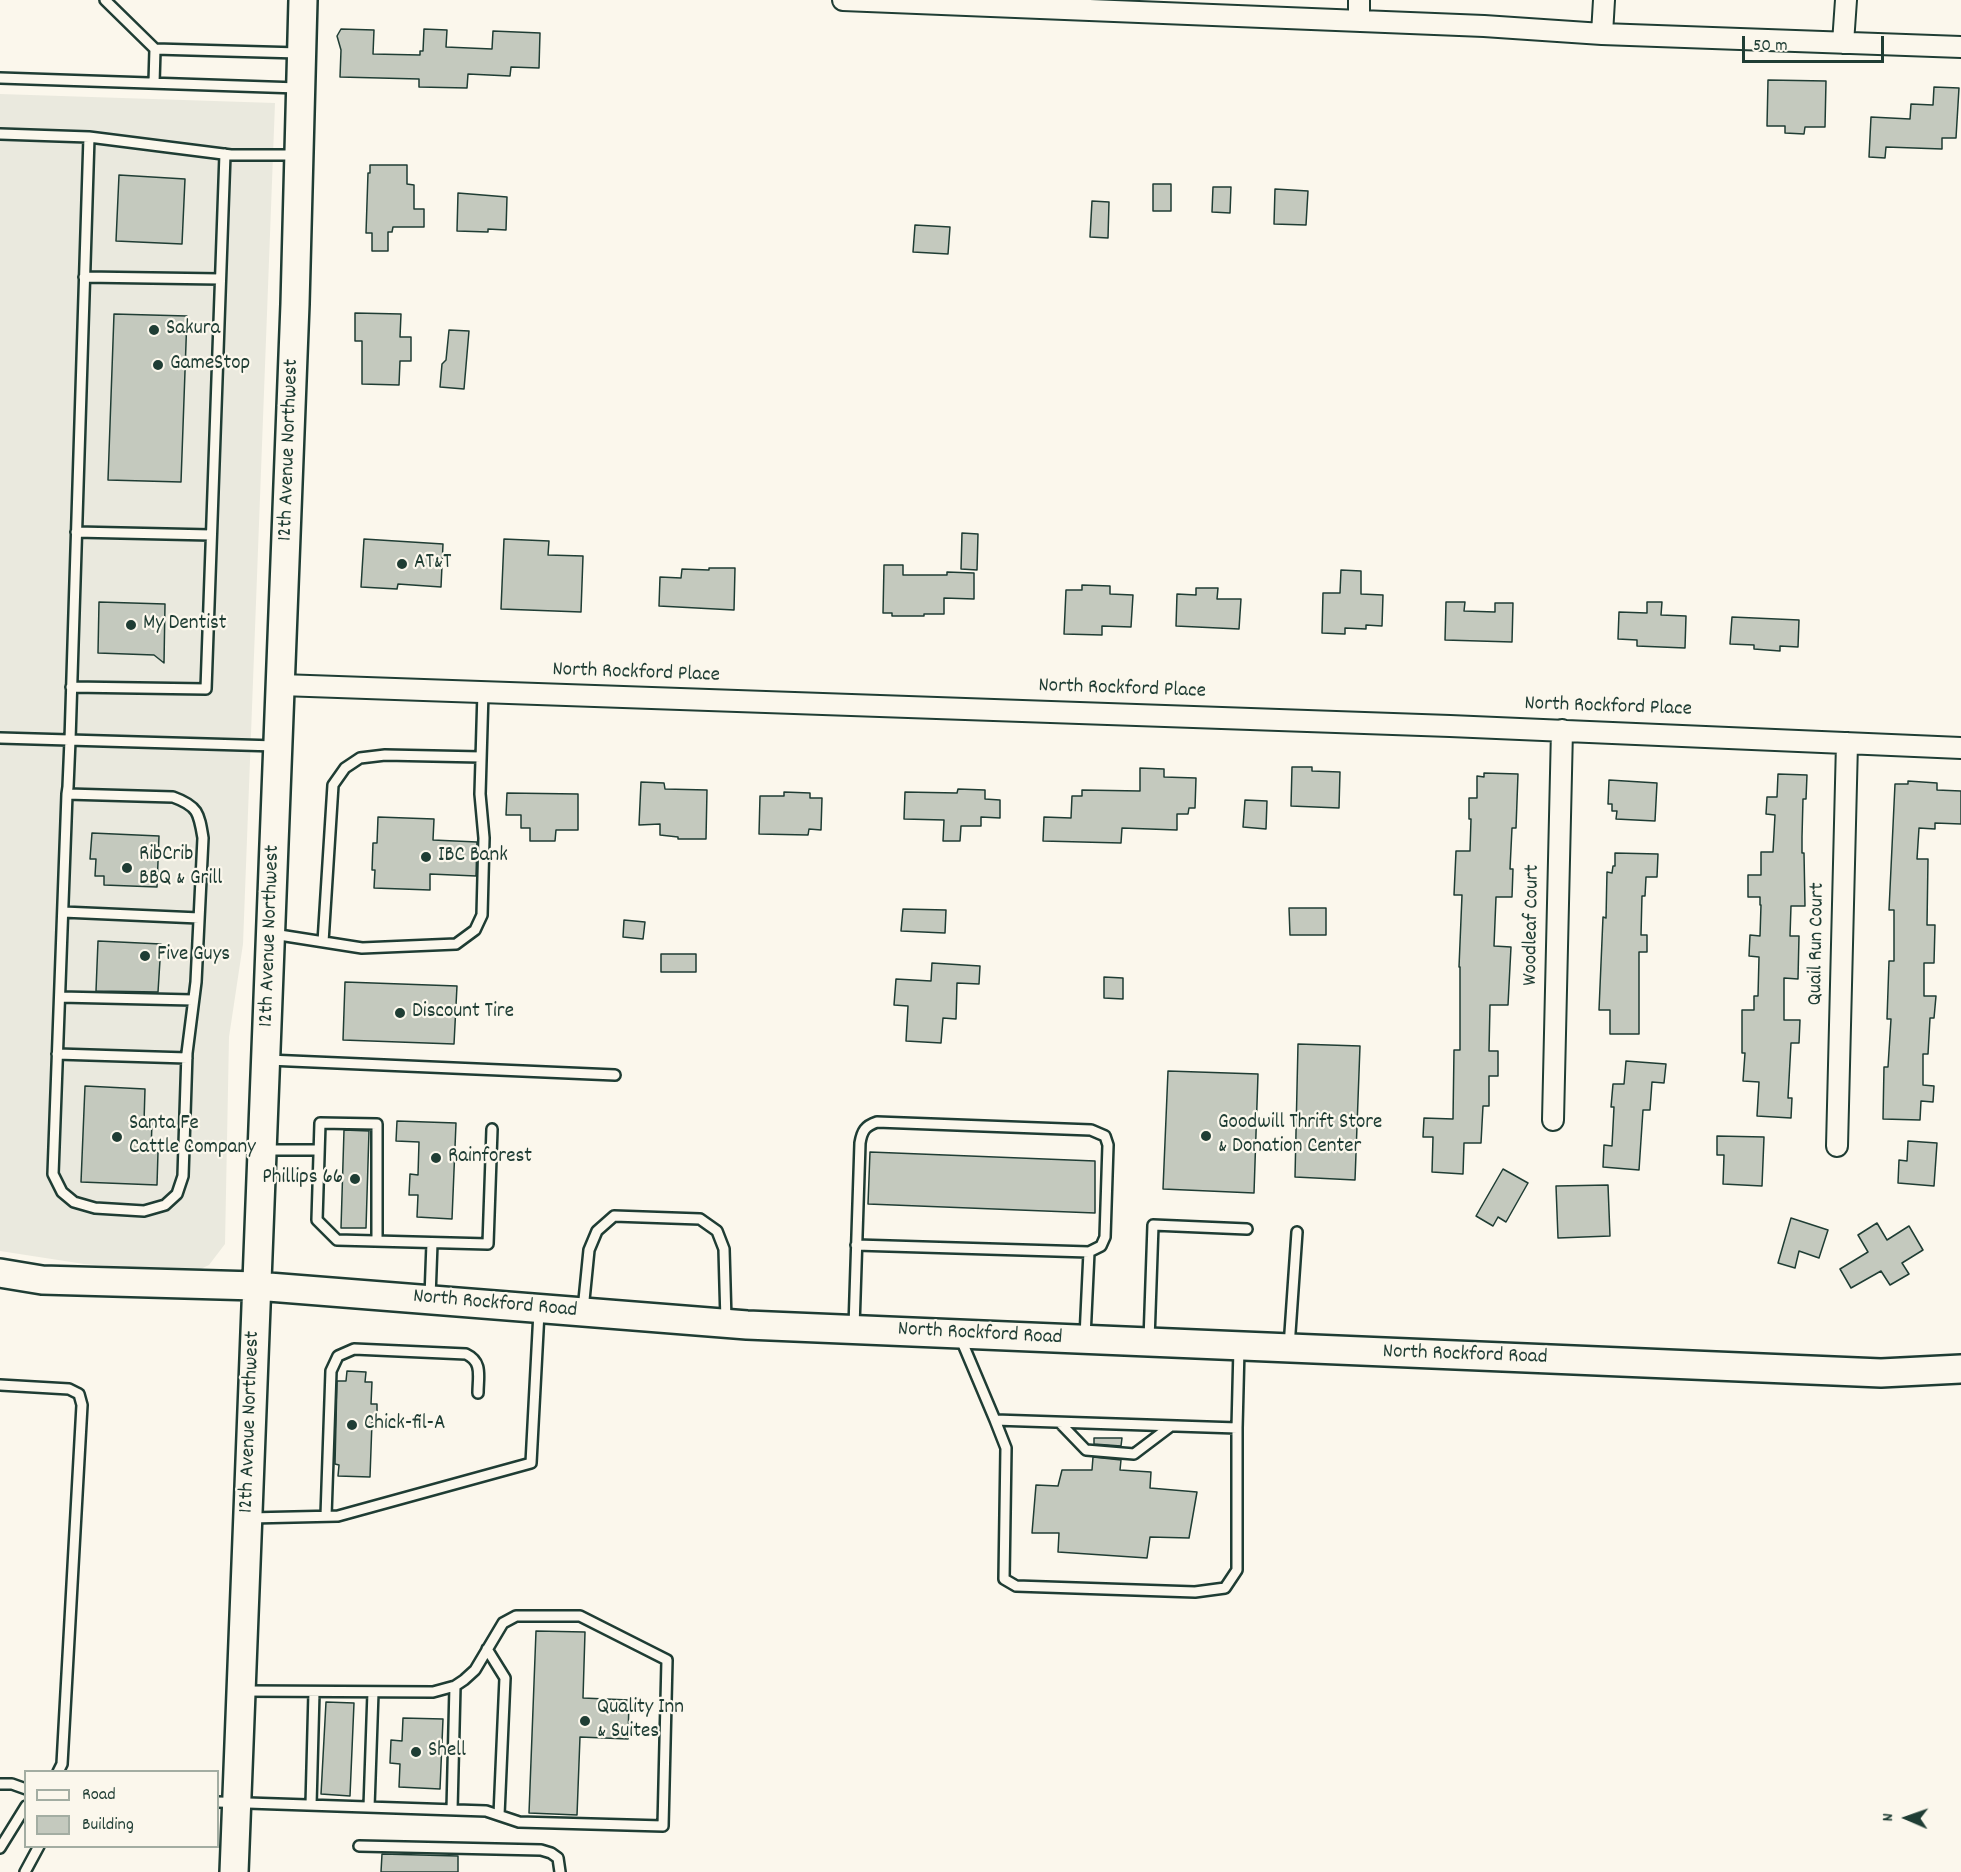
<!DOCTYPE html>
<html>
<head>
<meta charset="utf-8">
<style>
	body { margin:0 }
	#map { position:relative; width:1961px; height:1872px; overflow:hidden; background:#fbf7ec; font-family:Dekko,sans-serif }
	canvas { display:block }
	.legend { position:absolute; left:24px; top:1770px; width:195px; height:78px; box-sizing:border-box; background:#fbf7ec; border:2px solid #a3ada2; margin:0; padding:8px 10px; list-style:none; font-size:18px; color:#1f3d34 }
	.legend li { display:flex; align-items:center; gap:12px; height:30px }
	.legend b { width:30px; border:2px solid #a3ada2 }
	.north { position:absolute; left:1877px; top:1788px; width:60px; height:60px; -webkit-text-stroke:4px #fbf7ec; paint-order:stroke; rotate:272deg; font-size:16px; font-weight:700; line-height:24px; text-align:center; color:#1f3d34 }
	.north::after { content:''; display:block; margin:auto; width:21px; height:27px; background:#1f3d34; clip-path:polygon(50% 0,100% 100%,50% 72%,0 100%) }
	.scale { position:absolute; left:1742px; top:36px; width:142px; height:27px; box-sizing:border-box; border:3px solid #1f3d34; border-top:0; padding-left:8px; font-size:18px; line-height:21px; white-space:nowrap; color:#1f3d34; -webkit-text-stroke:4px #fbf7ec; paint-order:stroke }
</style>
</head>
<body>
<div id="map">
<canvas width="1961" height="1872"></canvas>
<ul class="legend">
<li><b style="height:8px;background:#fbf7ec"></b>Road</li>
<li><b style="height:16px;background:#c4c9be"></b>Building</li>
</ul>
<div class="north">N</div>
<div class="scale">50 m</div>
</div>
<script>
const g = document.querySelector('canvas').getContext('2d');
g.lineJoin = 'round';
function fillPath(path, color) {
  g.fillStyle = color;
  g.fill(path, 'evenodd');
}
function stroke(path, color, width, dash) {
  g.strokeStyle = color;
  g.lineWidth = width;
  g.lineCap = dash ? 'butt' : 'round';
  g.setLineDash(dash || []);
  g.stroke(path);
}
function label(font, color, halo, rows, align = 'center') {
  g.font = font + ' Dekko,sans-serif';
  g.lineWidth = 4.5;
  g.setLineDash([]);
  g.textBaseline = 'middle';
  g.strokeStyle = halo;
  g.fillStyle = color;
  for (const [text, x, y, turn = 0] of rows) {
    g.save();
    g.translate(x, y);
    g.rotate((+turn || 0) * Math.PI / 180);
    g.textAlign = isNaN(turn) ? turn : align;
    if (halo) g.strokeText(text, 0, 0);
    g.fillText(text, 0, 0);
    g.restore();
  }
}
fillPath(new Path2D(`
	M0 94 275 103 243 944 229 1037 225 1244 209 1265 194 1272 84 1264 0 1251Z`), '#eae9de');
const building = new Path2D(`
	M341 29 374 30 373 54 420 55V51H423L424 29 447 30 446 47 492 49 493 31 540 33 539 68 511 67 510 76 468 74 467 88 419 87V79L340 77 341 50 337 36Z
	M1768 80 1826 81 1825 127H1805L1804 134 1785 133V126H1767Z
	M1934 87 1959 88 1956 138H1942V149L1886 147 1885 158 1869 157 1871 117 1910 119 1911 104 1933 105Z
	M370 165H407V184L414 185V209H424V227H393L392 232H388V251H372V233H366L368 173H370Z
	M119 175 185 179 182 244 116 241Z
	M1153 184H1171V211H1153Z
	M1213 187H1231L1230 213 1212 212Z
	M1275 189 1308 191 1306 225 1274 224Z
	M458 193 507 197 506 230 488 229V232L457 231Z
	M1092 201 1109 202 1108 238 1090 237Z
	M915 225 950 227 948 254 913 252Z
	M355 313 401 314 400 337H411V361H400L399 385 362 384V341H355Z
	M114 314 187 316 181 482 108 480Z
	M449 330 469 331 464 389 440 387 442 364 446 360Z
	M962 533 978 534 977 570 961 569Z
	M364 539 443 544 441 587 398 584 397 589 361 587Z
	M504 539 549 541 548 555 583 556 581 612 501 609Z
	M884 565H903V575H947V572L974 573V599L944 598V614H924V616H892V613H883Z
	M709 568H735L734 610 659 606 660 577 681 578 682 569 709 570Z
	M1341 570 1361 571V594L1383 595 1382 626 1366 625V629L1345 628V634L1322 633 1323 593H1340Z
	M1082 585 1110 586V594L1133 595 1131 627 1102 626V635L1064 634 1066 590H1082Z
	M1196 588H1218L1217 599H1241L1239 629 1176 626 1177 594 1196 595Z
	M99 602 165 604 164 663 154 655 98 653Z
	M1446 602H1465L1464 611 1495 612V603H1513L1512 642 1445 640Z
	M1647 602H1662L1661 615 1686 616 1685 648 1637 646V640L1618 639 1619 612 1647 613Z
	M1732 617 1799 620 1798 647 1780 646V651L1754 649V645L1730 644Z
	M1292 767H1312V771L1340 772 1339 808 1291 806Z
	M1140 768 1164 769V777L1196 778 1195 808H1189L1188 814H1177V830L1122 828 1121 843 1043 841 1044 817 1071 818 1072 796H1082V790L1140 791Z
	M1484 773 1518 774 1516 828H1512L1510 869H1513L1512 897H1496L1494 946 1511 947 1508 1005H1490L1489 1051H1498V1076H1489V1106H1483L1481 1143H1464L1463 1174 1432 1172 1433 1137H1423L1424 1118 1453 1119 1454 1050H1460V967H1459L1462 895H1454L1456 851H1470L1471 819H1469V798H1477V776L1484 777Z
	M1778 774 1807 775 1806 799H1803L1802 837V853H1804L1805 906H1791L1790 936H1799L1798 979 1784 978V1020H1800L1799 1043H1791L1788 1098H1792L1791 1118 1757 1116 1759 1082 1743 1081 1745 1053H1742V1010H1754V996H1758L1759 957 1749 956 1750 935 1760 936 1761 905H1760V897H1748V875H1761V852H1773L1775 815 1766 814 1767 797H1777Z
	M1609 780 1657 783 1655 821 1616 819 1617 811H1612V804H1608Z
	M1908 781 1937 783V790L1961 791V824L1935 823V829L1919 828 1917 859H1928L1927 925H1935L1934 963H1924V996H1936L1934 1018H1930L1928 1054H1923V1085L1934 1086 1933 1102 1921 1101 1920 1120 1883 1119 1884 1067H1888L1891 1019H1887L1889 961H1894V910H1889L1895 784H1908Z
	M641 782 664 783 665 789 707 790 706 839H678V837L660 835V824L639 825Z
	M958 789 985 790V799L1000 800V818L981 817V826H961L960 841H943L944 820 904 819 905 792 957 793Z
	M784 792 810 793V798H822L821 830 809 829 808 835 759 834 760 796H784Z
	M507 793 578 794V830H556L555 841H530V828H521V815H506Z
	M1245 800 1267 801 1266 829 1243 827Z
	M378 817 434 819 433 840 477 842 476 876 430 874V890L374 888 375 870H372L373 843H377Z
	M92 833 159 836 157 887 104 885V876H95L96 859H90Z
	M1615 853 1658 854 1657 877H1646L1645 896H1642L1641 935H1647V952H1639V1034H1610V1010H1599L1603 917 1606 918 1607 872 1612 873 1613 866H1615Z
	M1289 908H1326V935H1290Z
	M903 909 946 910 945 933 901 931Z
	M624 920 645 922 643 939 623 937Z
	M98 941 161 944 158 992 96 991Z
	M661 954H696V972H661Z
	M932 963 980 966 979 984 957 983 956 1019 943 1018 941 1043 906 1041 908 1006 894 1005 896 979 931 981Z
	M1104 977 1123 978V999L1104 998Z
	M345 982 457 986 454 1044 343 1040Z
	M1298 1044 1360 1046 1355 1180 1295 1177Z
	M1626 1061 1666 1064 1664 1083 1652 1082 1650 1110H1643L1639 1170 1603 1167 1604 1145 1612 1146 1614 1107H1611L1613 1084H1624Z
	M1168 1071 1258 1074 1254 1193 1163 1189Z
	M85 1086 145 1089 144 1122H152L151 1152H158L157 1185 81 1182Z
	M397 1121 456 1123 452 1219 417 1217 418 1195H409L410 1174 418 1175 419 1142 396 1141Z
	M344 1130 369 1131 366 1228H341Z
	M1717 1136 1764 1137 1762 1186 1723 1184 1724 1155H1717Z
	M1908 1141 1937 1143 1934 1186 1898 1183 1899 1160 1907 1161Z
	M870 1152 1095 1161V1213L868 1204Z
	M1503 1169 1528 1183 1506 1222 1498 1217 1493 1226 1476 1216Z
	M1608 1185 1610 1236 1558 1238 1556 1186Z
	M1791 1218 1828 1230 1819 1258 1799 1251 1795 1268 1778 1263Z
	M1877 1223 1887 1240 1909 1226 1923 1250 1902 1263 1909 1274 1890 1285 1881 1271 1851 1288 1840 1269 1868 1252 1858 1235Z
	M347 1371 366 1372 365 1382H372L371 1404H377V1422H372L370 1477 338 1476 339 1465 335 1464 337 1381H346Z
	M1094 1438H1122L1121 1446 1094 1444Z
	M1093 1457 1121 1460 1120 1470 1151 1472 1150 1488 1197 1492 1189 1538 1150 1537 1147 1558 1058 1552 1059 1533H1032L1036 1485 1058 1486 1062 1470H1092Z
	M536 1631 585 1632 583 1698 629 1700 628 1739 580 1737 577 1815 529 1813Z
	M326 1702 354 1703 350 1796 321 1794Z
	M403 1718 443 1719 440 1789 399 1787 400 1764 390 1763 391 1740 402 1741Z
	M382 1854 458 1856V1872H381Z`);
fillPath(building, '#c4c9be');
stroke(building, '#1f3d34', 1.5);
const lane = new Path2D(`
	M105 0 155 49 154 83
	M155 49 299 53
	M0 78 298 88
	M0 134 89 137
	M84 277 220 279
	M76 532 211 535
	M71 687 206 689 225 154
	M0 738 276 746
	M67 794 173 797C198 806 199 813 203 838L196 982 187 1053 183 1176 177 1194 165 1205 144 1211 95 1208 74 1202 62 1192 53 1174 67 794 68 787 70 740 89 137 231 155H297
	M63 912 199 918
	M273 934 362 948 456 944 475 930 482 915 484 838 480 794 483 692
	M323 942 333 785 345 768 360 758 385 755 481 757
	M60 997 193 1000
	M57 1054 187 1058
	M268 1060 615 1075
	M264 1150H319
	M377 1241V1124L320 1123 317 1220 337 1240 488 1244 492 1129
	M430 1297 432 1243
	M583 1310 589 1250 597 1231 614 1216 700 1219 717 1231 724 1249 726 1321
	M854 1327 860 1143C862 1131 865 1126 877 1122L1091 1130 1105 1136 1108 1145 1105 1237 1101 1246 1089 1252 856 1245
	M960 1337 995 1420 1237 1428 1239 1348
	M1085 1337 1089 1252
	M1149 1340 1153 1225 1247 1229
	M1289 1347 1297 1232
	M0 1385 69 1389 79 1394 82 1405 62 1764 58 1772
	M995 1420 1006 1448 1004 1579 1016 1586 1195 1592 1225 1588 1237 1570V1428
	M1060 1423 1086 1450 1134 1454 1171 1426
	M326 1516 331 1371 338 1356 354 1349 466 1354C483 1362 478 1376 478 1393
	M250 1518 338 1516 531 1463 539 1312
	M487 1649 505 1678 499 1815
	M0 1784H12L26 1789
	M218 1802 486 1811 519 1822 663 1826 667 1660 580 1616H516L503 1623 475 1670 464 1680 455 1686 433 1692 245 1691
	M311 1805 314 1692
	M369 1807 373 1692
	M452 1810 455 1686
	M359 1846 541 1850 551 1853 558 1858 560 1872
	M0 1848 26 1806
	M25 1872 39 1846`);
const street = new Path2D(`
	M843 0 1484 26 1602 34 1961 47
	M1359 0V21
	M1602 34 1604 0
	M1843 43 1846 0
	M281 685 1450 726 1961 748
	M1553 1120 1562 730
	M1837 1146 1847 743`);
const secondary = new Path2D(`
	M0 1273 42 1280 256 1286 747 1325 1881 1373 1961 1369
	M234 1872 295 304 303 0`);
stroke(lane, '#1f3d34', 14);
stroke(street, '#1f3d34', 24);
stroke(secondary, '#1f3d34', 32);
stroke(lane, '#fbf7ec', 9);
stroke(street, '#fbf7ec', 20);
stroke(secondary, '#fbf7ec', 27);
for (const [x, y, r, color] of [
	[154,330,6,"#1f3d34"],
	[158,365,6,"#1f3d34"],
	[402,564,6,"#1f3d34"],
	[131,625,6,"#1f3d34"],
	[426,857,6,"#1f3d34"],
	[127,868,6,"#1f3d34"],
	[145,956,6,"#1f3d34"],
	[400,1013,6,"#1f3d34"],
	[1206,1136,6,"#1f3d34"],
	[117,1137,6,"#1f3d34"],
	[436,1158,6,"#1f3d34"],
	[355,1179,6,"#1f3d34"],
	[352,1425,6,"#1f3d34"],
	[585,1721,6,"#1f3d34"],
	[416,1752,6,"#1f3d34"]
]) {
  const dot = new Path2D();
  dot.arc(x, y, r, 0, 2 * Math.PI);
  g.fillStyle = color;
  g.fill(dot);
  stroke(dot, '#fbf7ec', 2);
}
label('21px', '#1f3d34', '#fbf7ec', [
	["Sakura",166,330],
	["GameStop",170,365],
	["AT&T",414,564],
	["My Dentist",143,625],
	["RibCrib",139,856],
	["BBQ & Grill",139,880],
	["IBC Bank",438,857],
	["Five Guys",157,956],
	["Discount Tire",412,1013],
	["Goodwill Thrift Store",1218,1124],
	["& Donation Center",1218,1148],
	["Santa Fe",129,1125],
	["Cattle Company",129,1149],
	["Rainforest",448,1158],
	["Phillips 66",343,1179,"right"],
	["Chick-fil-A",364,1425],
	["Quality Inn",597,1709],
	["& Suites",597,1733],
	["Shell",428,1752]
], 'left');
label('21px', '#1f3d34', '#fbf7ec', [
	["12th Avenue Northwest",290,450,-88],
	["North Rockford Place",636,674,2],
	["North Rockford Place",1122,690,2],
	["North Rockford Place",1608,708,2],
	["Woodleaf Court",1533,925,-89],
	["12th Avenue Northwest",271,936,-88],
	["Quail Run Court",1818,944,-89],
	["North Rockford Road",495,1305,5],
	["North Rockford Road",980,1335,3],
	["North Rockford Road",1465,1356,2],
	["12th Avenue Northwest",251,1422,-88]
]);
</script>
</body>
</html>
